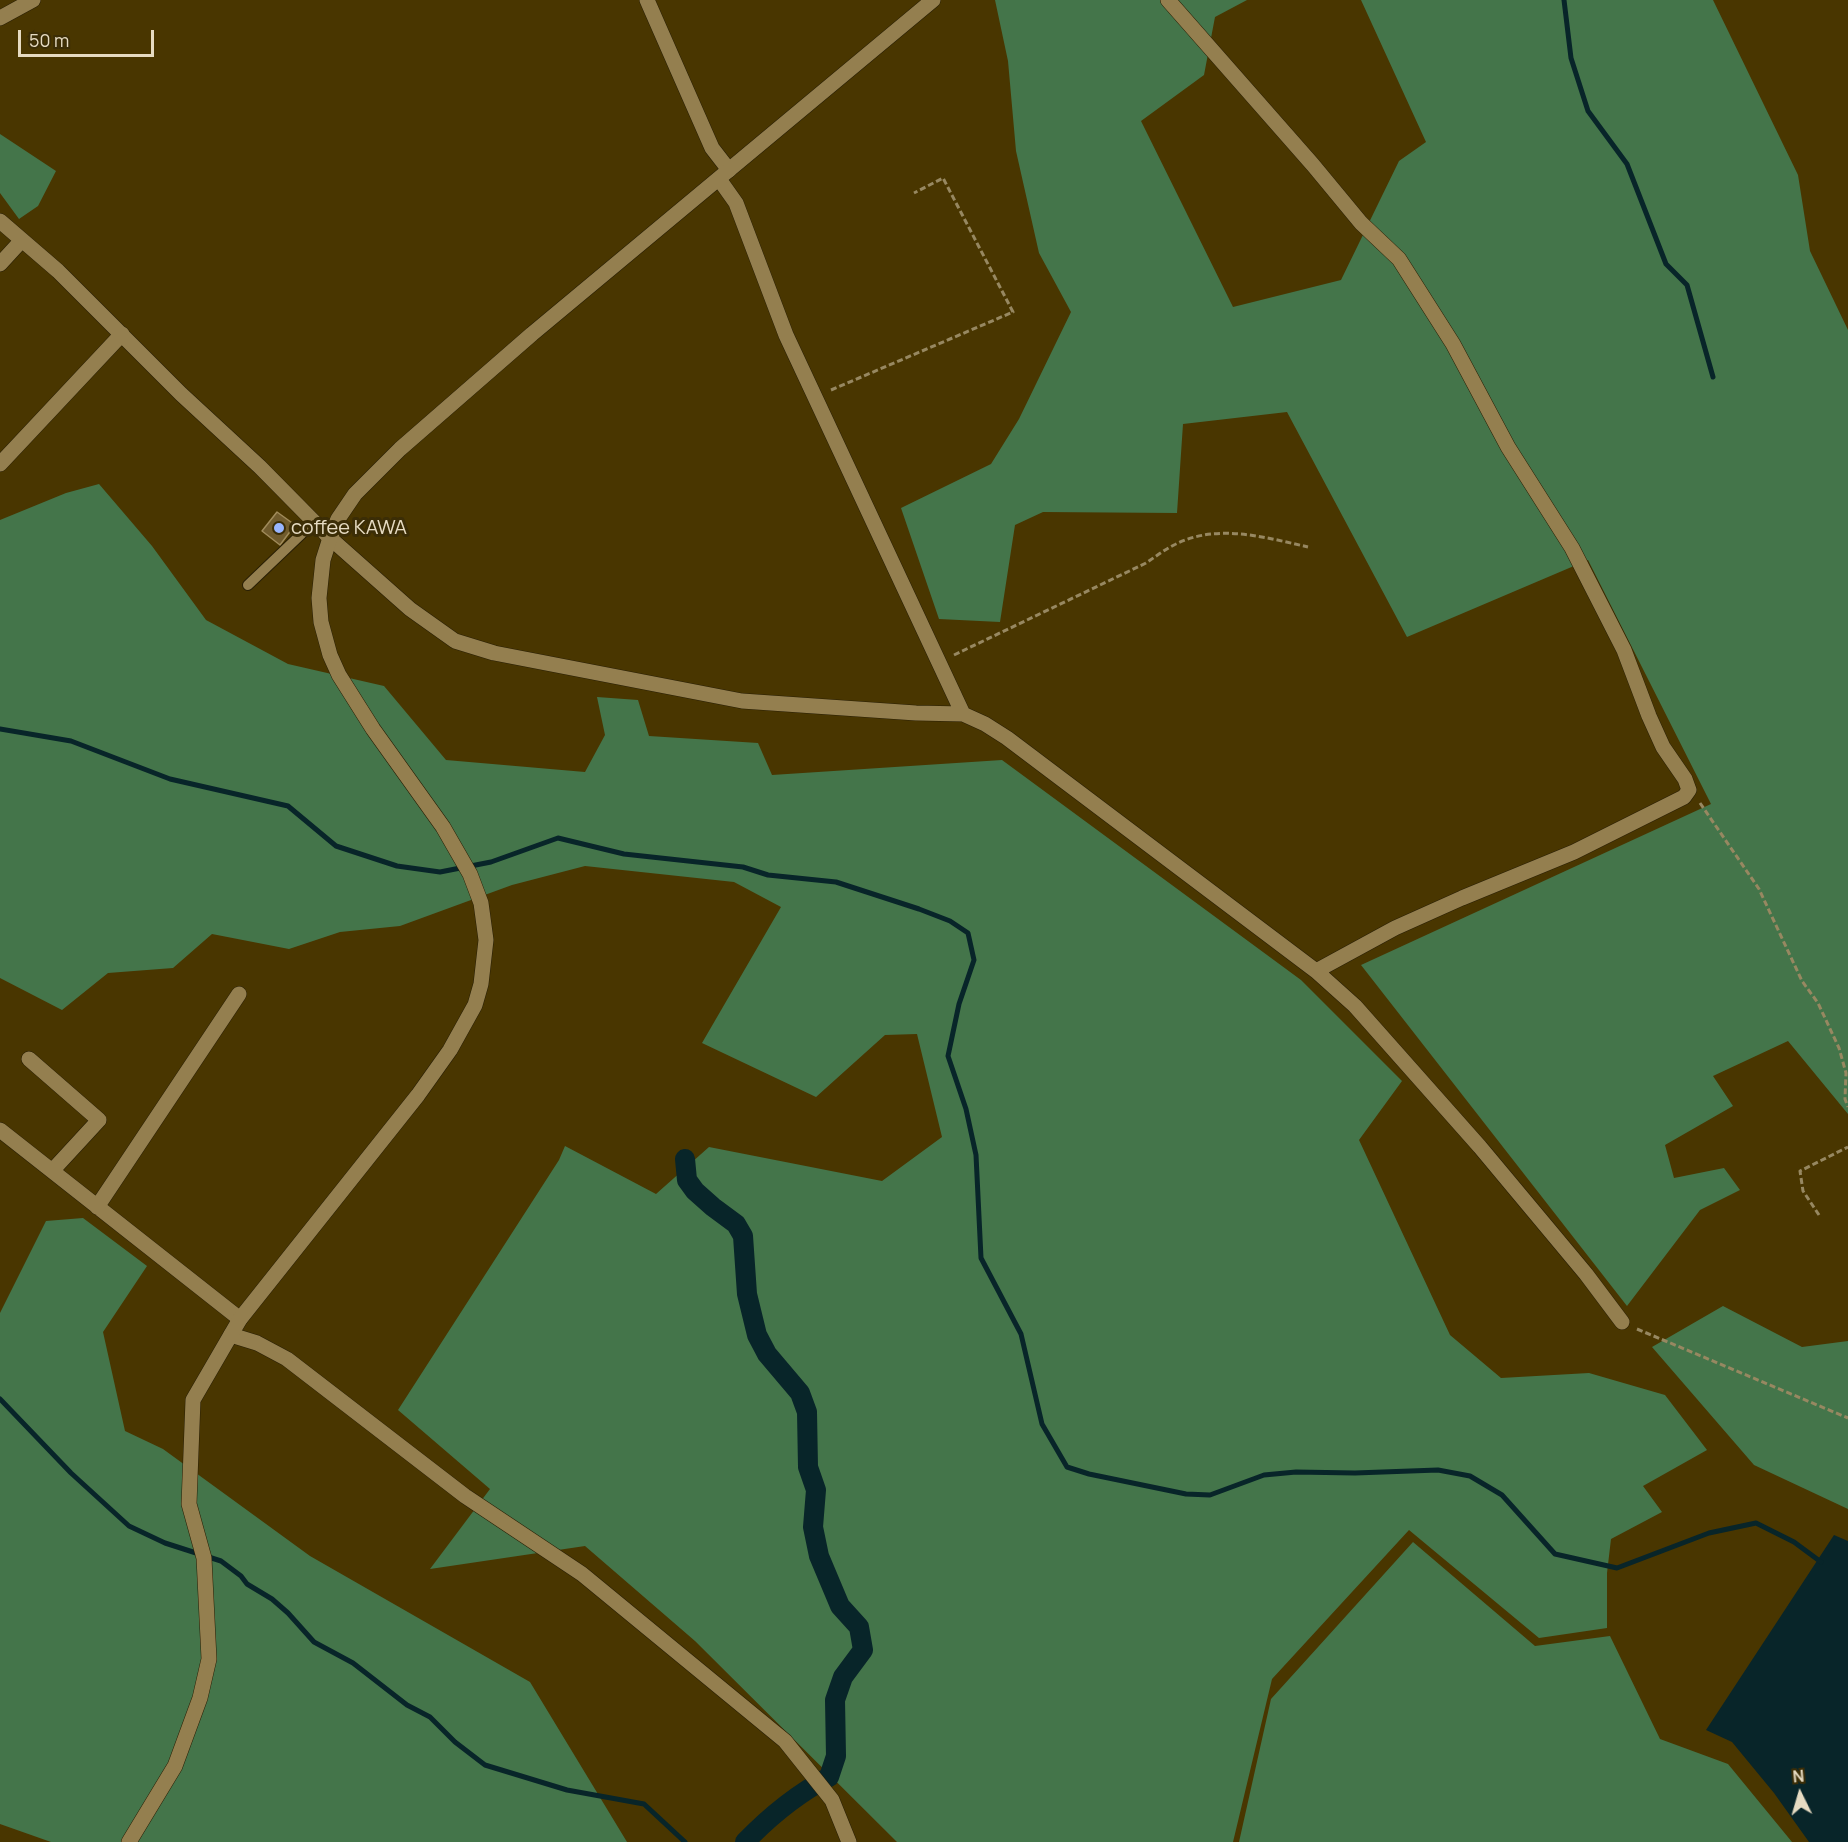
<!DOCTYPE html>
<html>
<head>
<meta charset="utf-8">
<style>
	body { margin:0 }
	#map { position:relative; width:1848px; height:1842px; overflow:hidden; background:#493600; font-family:Manrope,sans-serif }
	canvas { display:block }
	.north { position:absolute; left:1770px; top:1764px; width:60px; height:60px; -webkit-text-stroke:4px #3b2d06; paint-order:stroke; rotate:355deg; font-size:16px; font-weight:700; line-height:24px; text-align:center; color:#e6dbc2 }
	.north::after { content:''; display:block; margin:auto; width:21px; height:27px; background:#e6dbc2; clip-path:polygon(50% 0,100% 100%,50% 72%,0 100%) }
	.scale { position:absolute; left:18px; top:30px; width:136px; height:27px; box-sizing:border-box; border:3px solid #e6dbc2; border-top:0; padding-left:8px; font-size:18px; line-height:21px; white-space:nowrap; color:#e6dbc2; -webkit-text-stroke:4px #3b2d06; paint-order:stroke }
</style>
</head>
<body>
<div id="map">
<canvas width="1848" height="1842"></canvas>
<div class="north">N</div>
<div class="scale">50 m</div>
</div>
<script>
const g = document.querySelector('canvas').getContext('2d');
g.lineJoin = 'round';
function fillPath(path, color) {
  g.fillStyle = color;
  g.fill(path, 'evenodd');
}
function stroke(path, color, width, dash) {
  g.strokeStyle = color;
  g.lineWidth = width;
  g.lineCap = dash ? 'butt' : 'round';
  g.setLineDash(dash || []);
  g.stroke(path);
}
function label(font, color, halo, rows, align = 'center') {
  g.font = font + ' Manrope,sans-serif';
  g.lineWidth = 6;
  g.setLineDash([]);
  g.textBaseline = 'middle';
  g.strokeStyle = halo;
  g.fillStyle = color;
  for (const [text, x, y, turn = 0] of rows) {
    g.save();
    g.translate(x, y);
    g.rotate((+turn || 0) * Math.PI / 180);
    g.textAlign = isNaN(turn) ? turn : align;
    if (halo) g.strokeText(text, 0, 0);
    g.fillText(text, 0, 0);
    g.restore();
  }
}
fillPath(new Path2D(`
	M995 0H1247L1215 17 1204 75 1141 121 1233 307 1341 280 1399 161 1426 142 1361 0H1713L1798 175 1810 251 1848 330V1114L1788 1041 1713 1076 1733 1106 1665 1145 1674 1178 1724 1168 1740 1190 1700 1210 1627 1306 1361 965 1711 804 1588 560 1407 637 1287 412 1183 424 1177 513 1043 512 1015 525 1000 622 939 619 901 508 991 464 1019 419 1071 312 1039 253 1016 151 1008 61Z
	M0 134 56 171 38 206 19 219 0 193Z
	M99 484 152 546 206 620 288 664 384 686 446 760 585 772 605 735 597 697 638 700 649 736 758 743 772 775 1002 760 1301 980 1402 1081 1359 1140 1450 1335 1501 1378 1589 1373 1665 1395 1707 1450 1643 1486 1662 1512 1611 1539 1607 1573V1628L1539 1638 1409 1530 1272 1679 1233 1842H897L695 1641 585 1546 430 1569 490 1489 398 1410 559 1160 565 1146 656 1194 709 1147 882 1181 942 1137 917 1034 885 1035 816 1097 702 1043 781 907 734 882 585 866 512 885 400 926 340 932 289 949 212 934 173 968 108 973 62 1010 0 978V520L66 493Z
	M83 1218 147 1266 103 1332 125 1431 163 1449 310 1556 530 1682 627 1842H51L0 1824V1313L46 1221Z
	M1723 1306 1802 1347 1848 1341V1509L1754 1465 1652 1347Z
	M1413 1542 1535 1646 1610 1636 1660 1739 1728 1764 1792 1842H1239L1271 1699Z`), '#44754a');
fillPath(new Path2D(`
	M1834 1535 1848 1541V1842H1809L1774 1793 1732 1742 1706 1730Z`), '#082529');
stroke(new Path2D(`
	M1564 0 1571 58 1588 111 1627 164 1666 264 1687 285 1713 377
	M0 729 71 741 170 779 288 806 336 846 397 866 440 872 491 862 558 838 624 854 743 867 768 875 836 882 919 909 950 921 968 933 974 960 959 1004 948 1056 966 1109 976 1155 981 1258 1021 1334 1042 1424 1067 1467 1089 1474 1186 1494 1210 1495 1264 1475 1296 1472 1355 1473 1438 1470 1470 1476 1502 1495 1555 1554 1617 1568 1709 1533 1756 1523 1794 1542 1821 1562
	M0 1399 71 1473 129 1526 165 1543 221 1561 241 1576 247 1584 272 1599 288 1613 314 1642 353 1663 407 1705 430 1717 455 1742 485 1765 567 1790 644 1804 685 1842`), '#082529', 5);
stroke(new Path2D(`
	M685 1159 687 1180 695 1191 713 1207 736 1224 743 1236 747 1294 757 1335 767 1354 800 1393 807 1412 808 1467 816 1490 813 1527 819 1556 840 1606 859 1627 863 1650 843 1677 835 1700 836 1756 829 1777C797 1794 770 1816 745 1842`), '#082529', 20);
const building = new Path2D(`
	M277 512 295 525 280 545 262 531Z`);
fillPath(building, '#705b2c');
stroke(building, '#a08b5a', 1.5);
const service = new Path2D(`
	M248 585 314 522`);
const minor = new Path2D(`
	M647 0 712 148 729 170
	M1168 0 1313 165 1361 223 1399 259 1453 344 1508 447 1572 548 1624 650 1649 716 1663 747 1685 779 1689 790 1684 797 1574 852 1462 898 1395 928 1316 971
	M0 18 33 0
	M719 179 736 203 786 335 963 714
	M0 221 58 271 181 394 260 467 330 538 410 609 455 641 494 653 742 701 916 713 963 714 985 724 1007 738 1316 971 1355 1006 1480 1147 1586 1274 1622 1322
	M0 264 22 240
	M0 464 122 334
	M29 1059 99 1120 52 1171
	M0 1130 240 1319
	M97 1207 239 994
	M231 1335 257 1343 287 1359 465 1496 582 1574 785 1741 832 1800 849 1842`);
const tertiary = new Path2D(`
	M129 1842 175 1766 200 1698 209 1659 204 1558 189 1504 193 1400 240 1319 418 1095 450 1050 475 1005 481 984 486 940 481 903 470 874 443 827 373 729 339 675 330 655 321 622 319 598 323 560 330 538 338 519 355 494 400 449 532 334 933 0`);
stroke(service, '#291f05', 12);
stroke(minor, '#291f05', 16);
stroke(tertiary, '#291f05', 16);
stroke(new Path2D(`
	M831 390 1013 312 943 178 914 193
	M954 655 1146 563C1155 557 1164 550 1174 545 1216 523 1264 537 1308 547
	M1700 803 1759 889 1802 981 1818 1003 1839 1048 1846 1073 1845 1099 1848 1107
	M1819 1215 1803 1191 1800 1171 1848 1147
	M1637 1329 1848 1418`), '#978861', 3, [6, 3]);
stroke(service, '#947f4f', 10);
stroke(minor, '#947f4f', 15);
stroke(tertiary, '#947f4f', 15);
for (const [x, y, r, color] of [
	[279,528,6,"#98b5fd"]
]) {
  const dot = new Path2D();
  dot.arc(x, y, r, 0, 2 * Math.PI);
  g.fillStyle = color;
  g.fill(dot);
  stroke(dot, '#3b2d06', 2);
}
label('20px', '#e6dbc2', '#3b2d06', [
	["coffee KAWA",291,528]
], 'left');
</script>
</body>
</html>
